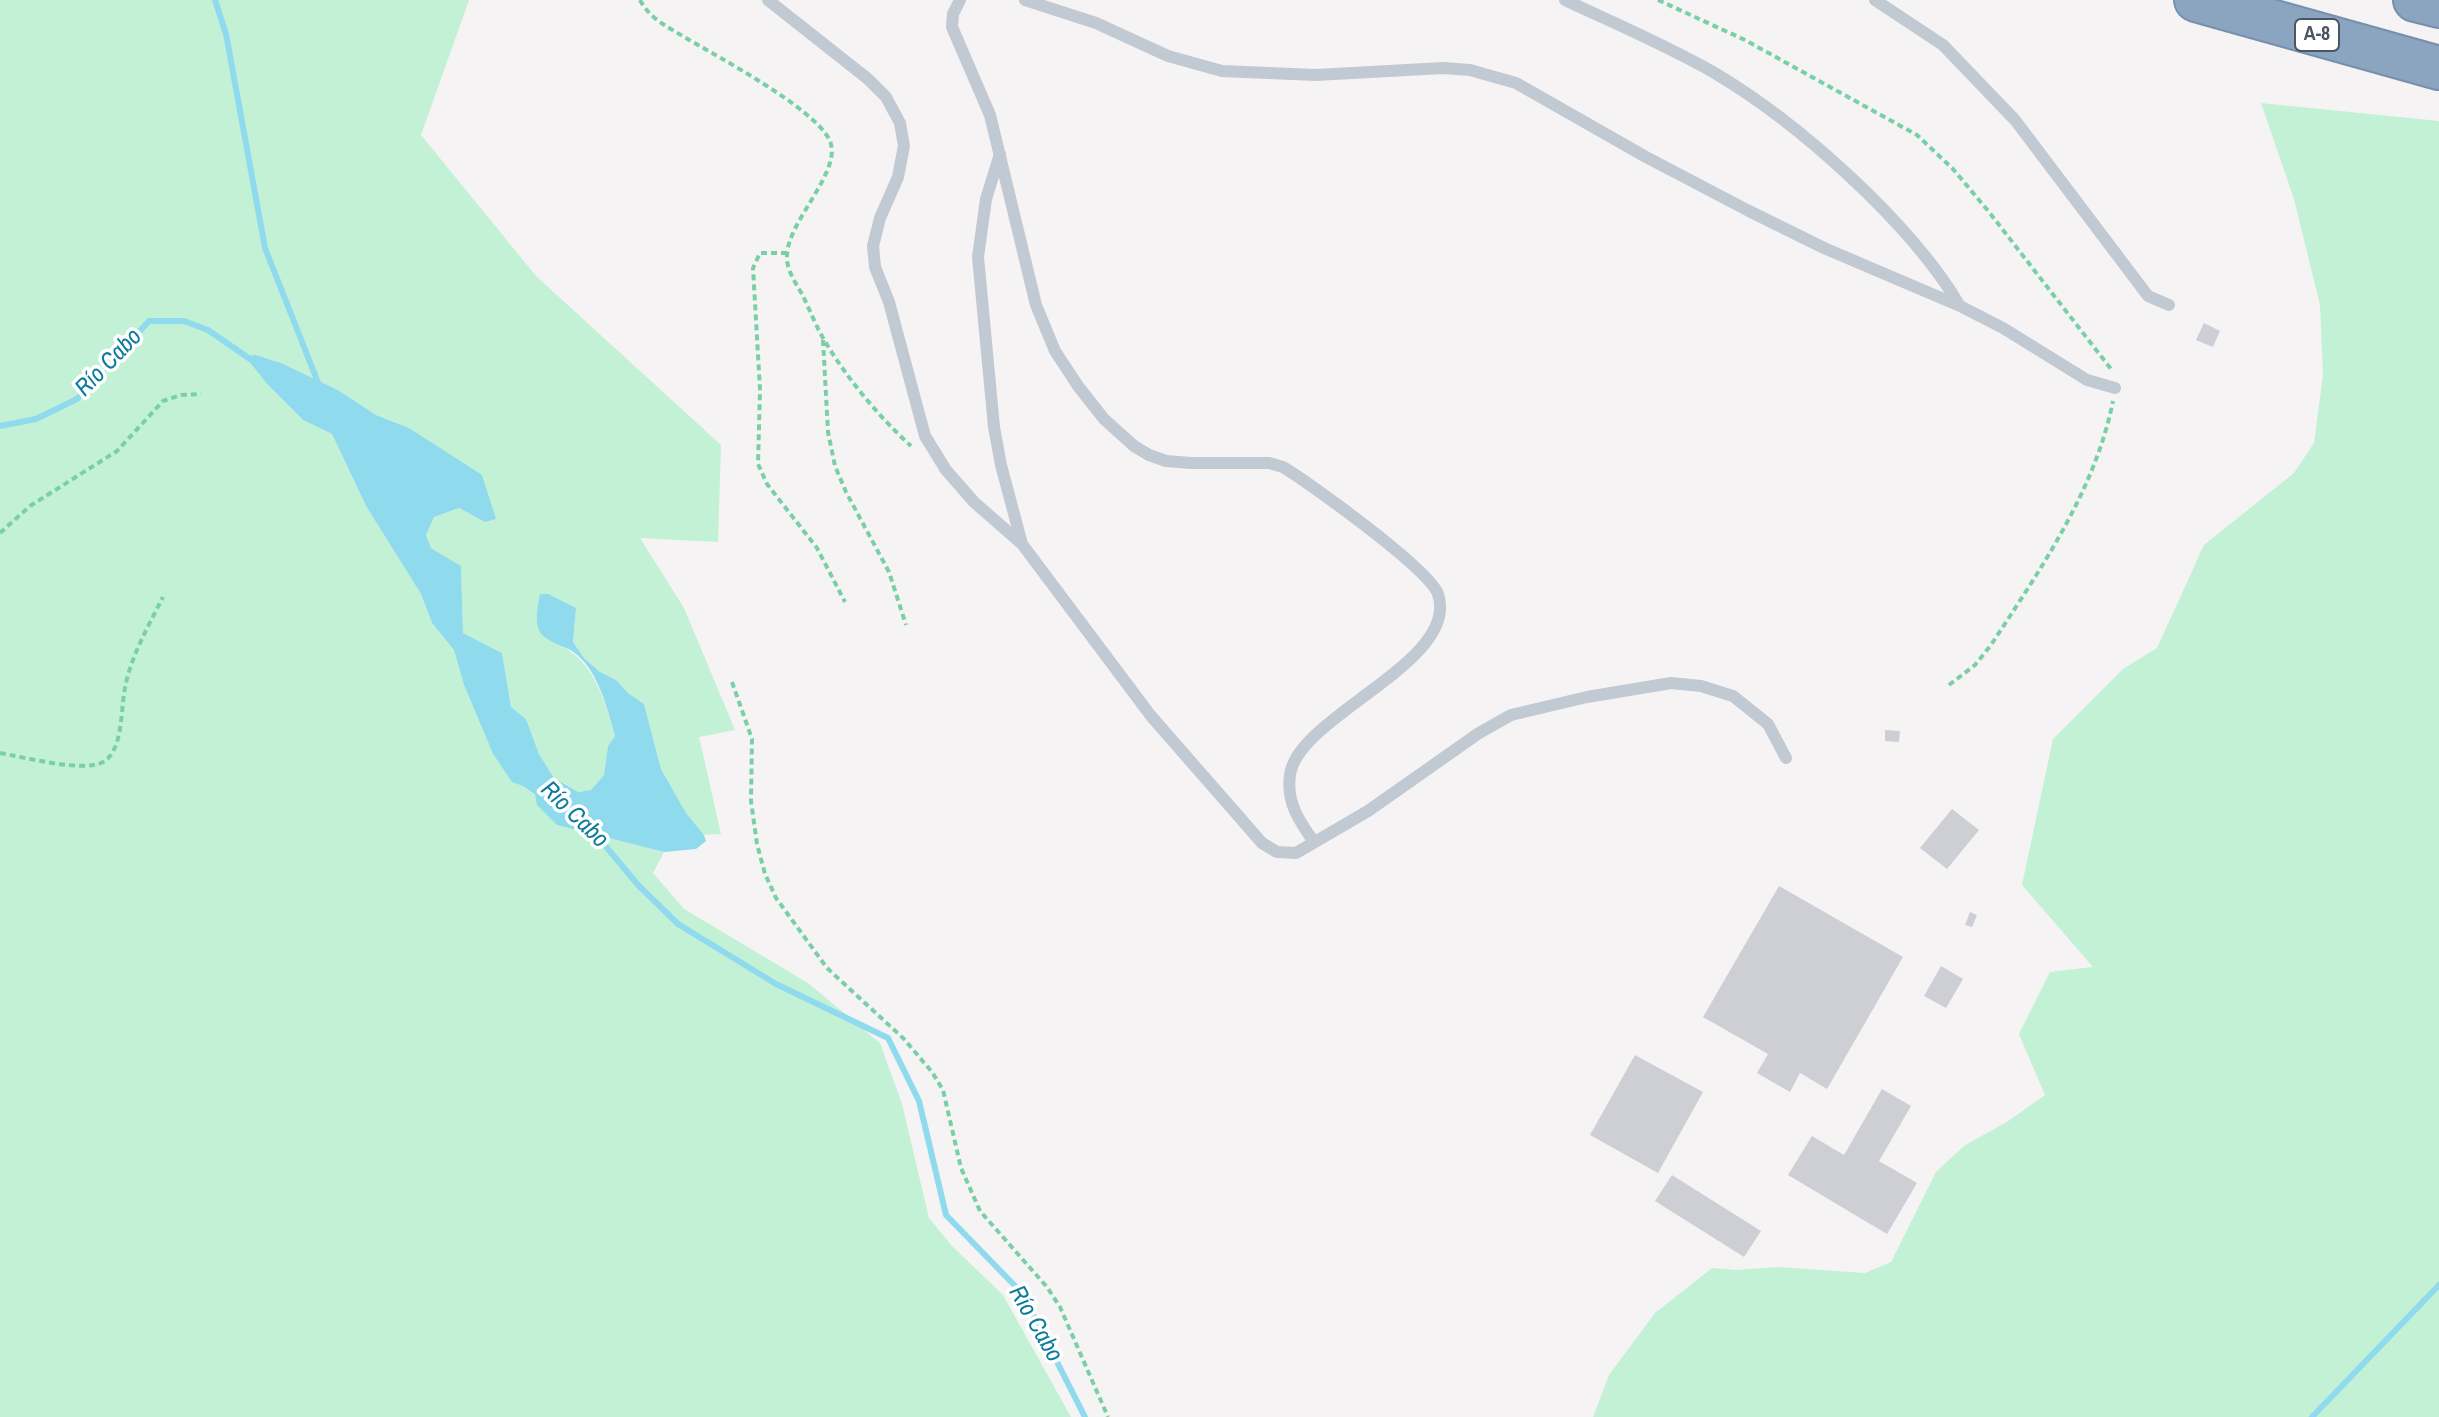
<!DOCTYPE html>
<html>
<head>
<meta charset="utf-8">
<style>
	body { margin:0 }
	canvas { display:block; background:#f5f3f3 }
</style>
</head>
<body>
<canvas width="2439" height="1417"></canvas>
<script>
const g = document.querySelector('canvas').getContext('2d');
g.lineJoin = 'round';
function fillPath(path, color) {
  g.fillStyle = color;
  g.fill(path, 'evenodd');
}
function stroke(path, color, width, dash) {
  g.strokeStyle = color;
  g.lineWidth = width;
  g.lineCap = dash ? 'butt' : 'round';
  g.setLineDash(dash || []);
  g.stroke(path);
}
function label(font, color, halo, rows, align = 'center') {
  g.font = font + ' "Archivo Narrow",sans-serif';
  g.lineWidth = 7;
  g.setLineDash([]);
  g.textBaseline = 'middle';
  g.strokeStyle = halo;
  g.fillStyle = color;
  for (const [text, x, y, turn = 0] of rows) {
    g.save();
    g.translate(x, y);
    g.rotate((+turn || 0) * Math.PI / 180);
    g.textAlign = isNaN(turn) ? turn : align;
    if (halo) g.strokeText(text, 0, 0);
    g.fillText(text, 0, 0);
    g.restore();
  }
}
fillPath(new Path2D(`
	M0 0H469L421 135 536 276 721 445 718 542 640 538 684 608 735 730 699 737 721 834 704 835 686 813 661 769 644 704 628 693 616 680 600 672 584 658 573 642 576 608 546 639C592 654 603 694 615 736L608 746 604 775 592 790 578 792 554 778 539 754 526 719 511 707 502 653 463 633 461 566 431 548 426 535 434 517 459 508 485 522 409 428 376 415 338 390 281 363 256 355 268 385 303 420 332 434 366 506 421 594 432 623 454 650 464 685 493 754 512 781 523 786 535 796 557 825 664 852 653 873 684 909 808 983 880 1043 902 1104 929 1218 952 1246 1003 1295 1071 1417H0Z
	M2261 103 2439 121V1417H1593L1609 1375 1655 1313 1712 1268 1736 1270 1778 1267 1865 1273 1891 1262 1936 1172 1965 1145 2007 1122 2045 1095 2019 1034 2050 972 2093 967 2022 885 2053 739 2123 669 2157 648 2204 545 2294 473 2314 443 2323 375 2320 305 2294 199Z`), '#c3f1d5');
fillPath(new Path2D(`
	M256 355 281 363 338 390 376 415 409 428 482 475 496 519 485 522 459 508 434 517 426 535 431 548 461 566 463 633 502 653 511 707 526 719 539 754 554 778 578 792 591 790 604 775 608 746 615 736C607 708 598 668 572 651 562 645 546 642 540 632 534 621 538 606 540 594H548L576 608 573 642 584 658 600 672 616 680 628 693 644 704 661 769 686 813 704 835 706 841 696 849 664 852 557 825 537 805 535 795 523 786 512 782 493 754 464 685 454 650 432 623 421 594 366 506 332 434 303 420 268 385 245 356Z`), '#90daee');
stroke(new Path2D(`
	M215 0 226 34 265 248 319 385
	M0 426 36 419 77 399 149 321H184L208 330 250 359
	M593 831 638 885 678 924 776 984 888 1038 919 1101 946 1215 1022 1293 1085 1417
	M2312 1417 2439 1285`), '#90daee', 6);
fillPath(new Path2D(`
	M2204 323 2220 331 2213 347 2196 340Z
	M1885 730 1900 731 1899 742 1885 741Z
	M1952 809 1979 830 1947 869 1920 848Z
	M1779 886 1903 957 1827 1089 1800 1073 1790 1092 1757 1073 1768 1054 1703 1017Z
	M1970 912 1977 915 1972 927 1965 925Z
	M1941 966 1963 979 1946 1008 1924 996Z
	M1635 1055 1703 1092 1658 1173 1590 1135Z
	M1882 1089 1911 1106 1879 1161 1917 1183 1887 1234 1788 1175 1812 1136 1844 1155Z
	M1672 1175 1761 1231 1744 1257 1655 1201Z`), '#cdcfd5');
const motorway = new Path2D(`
	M2196 0 2439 68
	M2415 0 2439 6`);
stroke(motorway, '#7690ad', 46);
stroke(new Path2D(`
	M640 0C650 19 668 27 686 38 720 58 812 107 829 139 845 169 788 220 787 255 786 269 795 282 802 294 809 308 815 324 823 338 845 376 878 416 911 446
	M1658 0 1745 40 1917 135 1953 169 1989 212 2111 369
	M787 253H760L753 268 760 390 758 464 767 484 817 548 845 602
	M823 340 828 432 835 466 846 492 889 572 906 625
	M0 533 30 506 117 451 163 401 181 395 201 394
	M732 682 752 739 751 801 757 844 765 874 776 898 827 968 904 1039 932 1072 943 1090 961 1168 980 1211 1047 1287 1060 1307 1108 1417
	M1949 685 1975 665 1991 645C2040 570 2095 491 2113 401
	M0 753C23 757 84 773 103 762 122 752 121 713 124 694 129 659 148 627 163 597`), '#7ad0a6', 4, [6, 4]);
stroke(new Path2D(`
	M768 0 868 79 886 97 900 123 904 146 898 177 880 218 873 246 875 267 889 302 925 436 946 470 974 502 1022 544 1151 716 1262 843 1277 852 1296 853 1368 811 1479 733 1511 715 1587 697 1671 683 1701 686 1733 696 1768 724 1786 758
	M960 0 953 14 952 27 990 115 1036 305 1055 351 1078 386 1104 419 1134 446 1149 455 1166 461 1191 463H1269L1283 467C1311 484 1429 569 1438 594 1461 662 1297 716 1290 775 1286 802 1299 821 1314 842
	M1025 0 1096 23 1168 56 1222 71 1316 75 1443 68 1470 70 1516 83 1646 157 1749 211 1824 248 1960 306 2003 328 2087 380 2115 388
	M1565 0C1614 23 1666 45 1713 72 1798 122 1910 222 1960 306
	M1875 0 1943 45 2015 120 2148 296 2169 305
	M1000 154 986 199 978 257 994 427 1001 465 1022 544`), '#c1cad2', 12);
stroke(motorway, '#8ba5c1', 42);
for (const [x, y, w] of [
	[2317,35,44]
]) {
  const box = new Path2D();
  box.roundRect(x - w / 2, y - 16, w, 32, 6);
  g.fillStyle = '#fff';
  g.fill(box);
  stroke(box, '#4a5661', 2);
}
label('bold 20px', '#4a5661', null, [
	["A-8",2317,35]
]);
label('italic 24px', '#0c7c9b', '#fff', [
	["Río Cabo",109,363,-46],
	["Río Cabo",574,815,44],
	["Río Cabo",1035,1324,60]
]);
</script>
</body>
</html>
